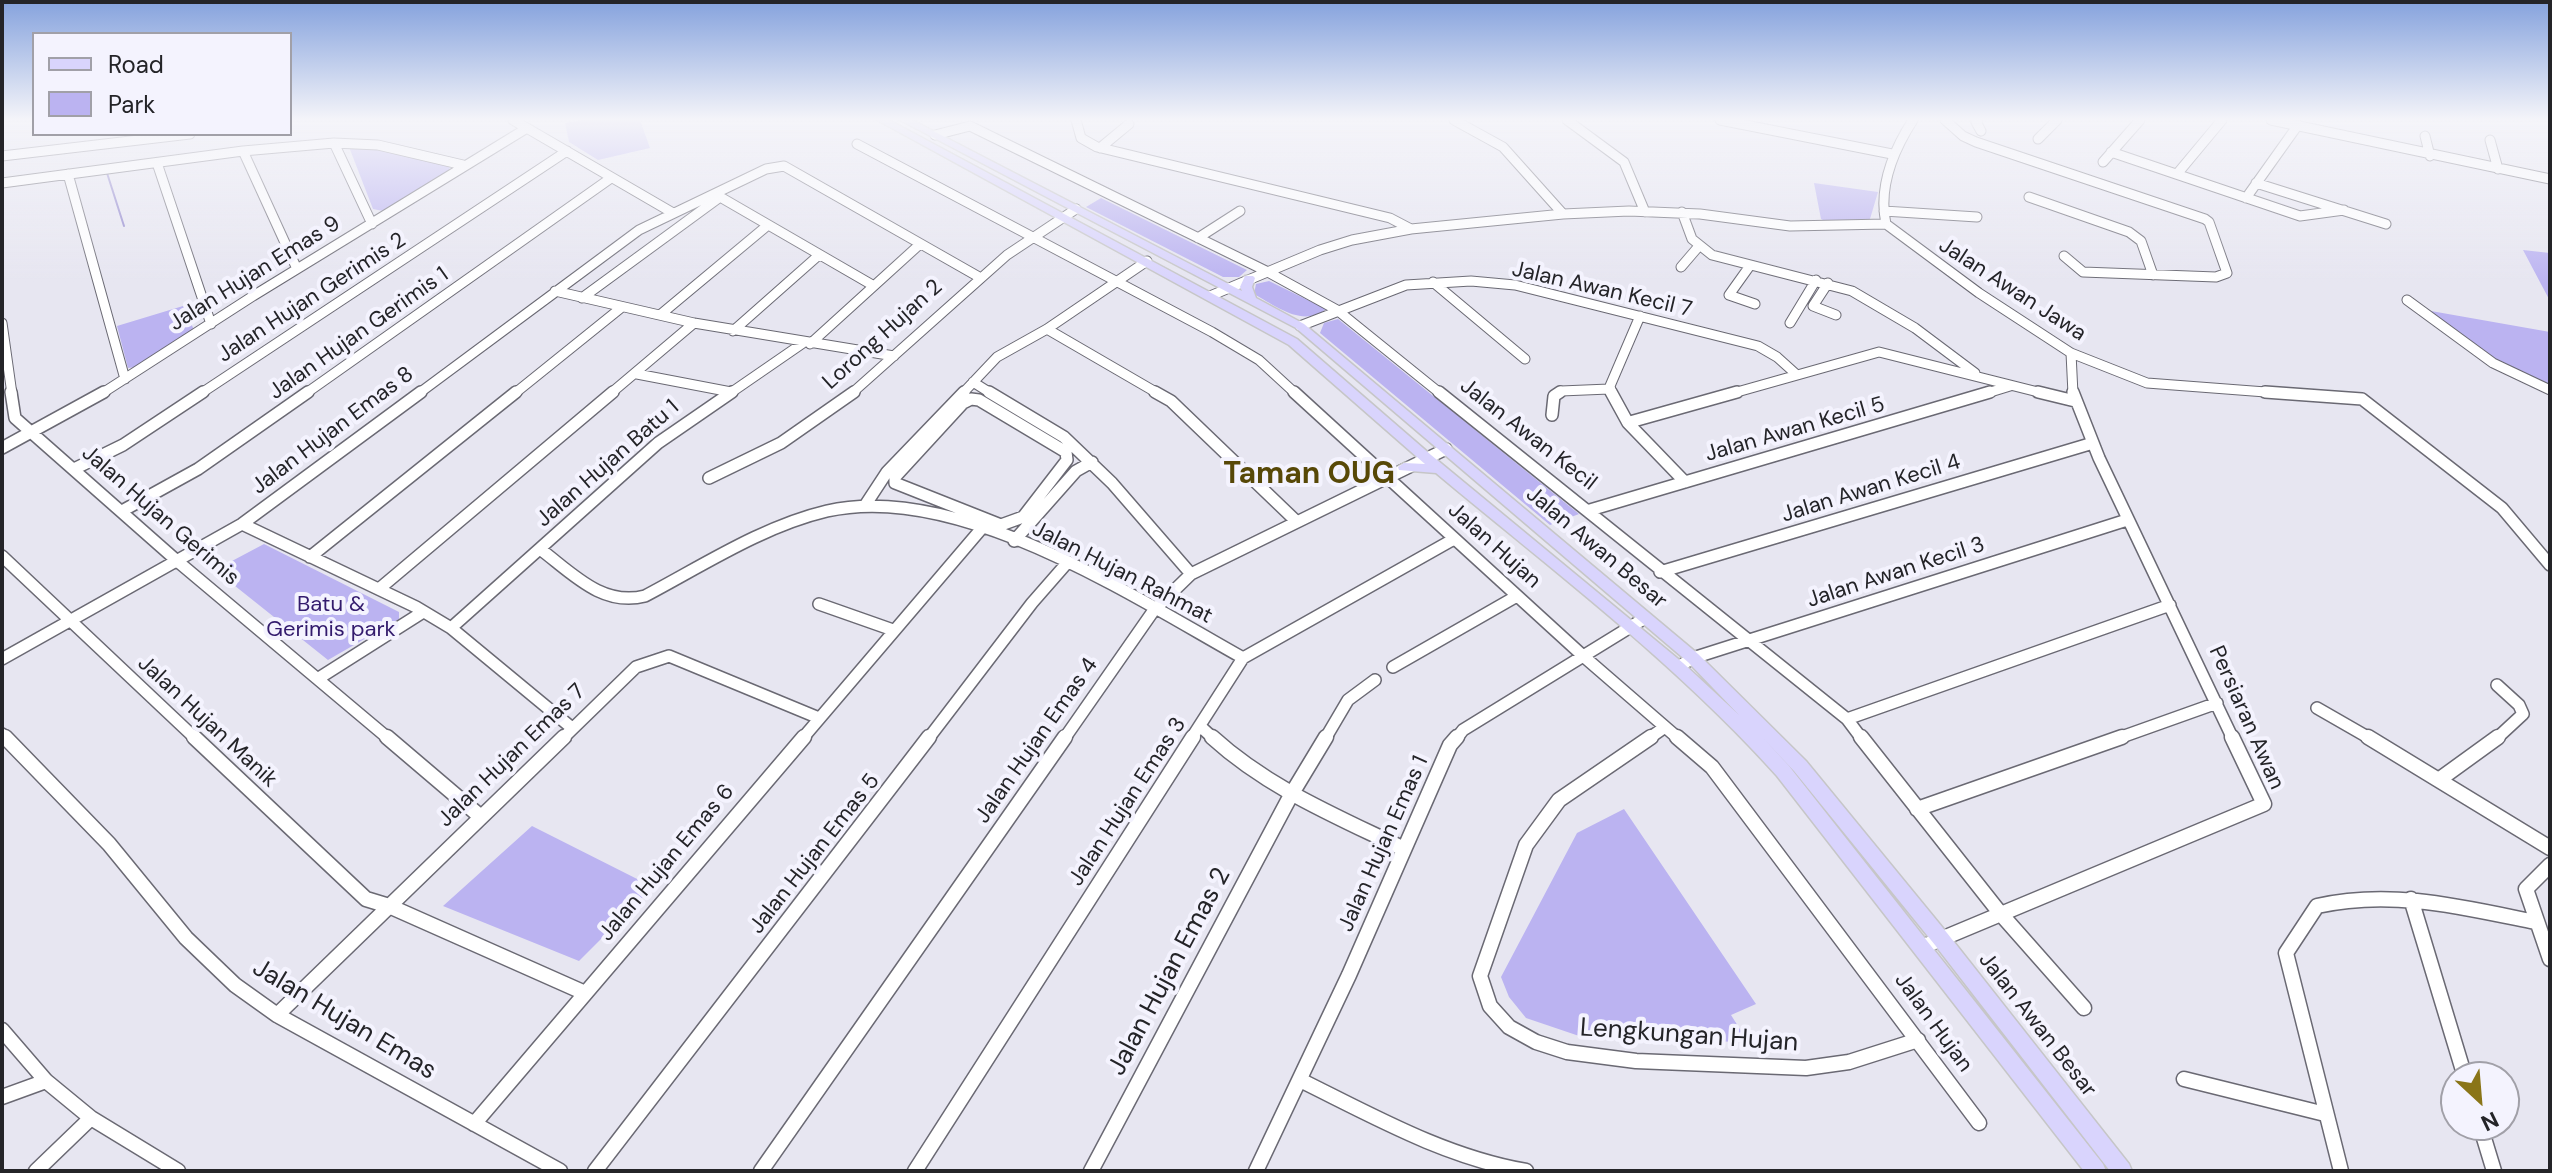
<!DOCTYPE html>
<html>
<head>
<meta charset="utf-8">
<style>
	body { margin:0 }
	#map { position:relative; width:2552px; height:1173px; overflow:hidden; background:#e7e6f1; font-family:"DM Sans",sans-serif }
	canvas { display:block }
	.frame { position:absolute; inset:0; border:4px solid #242428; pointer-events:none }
	.legend { position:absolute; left:32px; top:32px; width:260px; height:104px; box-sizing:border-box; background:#f4f3fe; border:2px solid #a1a0a8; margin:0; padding:10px 14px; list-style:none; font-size:24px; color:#242428 }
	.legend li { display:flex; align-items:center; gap:16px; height:40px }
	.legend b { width:40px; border:2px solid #a1a0a8 }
	.north { position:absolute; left:2440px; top:1061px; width:80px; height:80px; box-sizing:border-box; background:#f4f3fe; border:2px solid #a1a0a8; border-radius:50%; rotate:154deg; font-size:22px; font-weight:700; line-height:32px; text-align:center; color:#242428 }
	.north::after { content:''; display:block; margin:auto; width:28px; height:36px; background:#8a7518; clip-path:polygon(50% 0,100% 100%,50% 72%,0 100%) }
</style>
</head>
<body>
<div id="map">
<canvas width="2552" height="1173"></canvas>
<div class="frame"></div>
<ul class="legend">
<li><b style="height:10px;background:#d9d4fd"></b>Road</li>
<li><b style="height:22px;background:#bbb3f1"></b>Park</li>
</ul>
<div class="north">N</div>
</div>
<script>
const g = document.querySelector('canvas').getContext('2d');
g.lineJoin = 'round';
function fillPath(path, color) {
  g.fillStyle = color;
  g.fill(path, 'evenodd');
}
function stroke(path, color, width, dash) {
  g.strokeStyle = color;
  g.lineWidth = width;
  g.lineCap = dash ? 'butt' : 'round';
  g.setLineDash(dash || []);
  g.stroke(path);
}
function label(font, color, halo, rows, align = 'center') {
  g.font = font + ' "DM Sans",sans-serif';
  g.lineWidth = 8;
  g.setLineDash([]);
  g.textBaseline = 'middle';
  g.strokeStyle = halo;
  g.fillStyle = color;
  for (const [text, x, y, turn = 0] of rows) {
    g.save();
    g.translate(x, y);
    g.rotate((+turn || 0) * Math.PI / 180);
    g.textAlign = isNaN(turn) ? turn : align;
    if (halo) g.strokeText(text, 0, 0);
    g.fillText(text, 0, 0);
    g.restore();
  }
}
fillPath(new Path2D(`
	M583 120H640L650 148 598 160 569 142 565 123Z
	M349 147 395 151 450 166 449 171 383 211 373 209Z
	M1814 183 1878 192 1870 219 1831 224 1821 219Z
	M1101 198 1247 270 1239 277H1223L1086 207Z
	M2523 250 2550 253V301Z
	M1269 281 1326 309C1303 328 1276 306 1254 294L1256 284Z
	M183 306 194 330 137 367 128 368 117 326Z
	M2431 311 2550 332V386C2517 380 2456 335 2431 311Z
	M1338 319 1579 514 1550 525 1320 333 1324 323Z
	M264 544 399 612V619L328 660 215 570Z
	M1624 809 1756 1004 1731 1015 1748 1042 1588 1039 1526 1018 1509 997 1501 977 1577 833Z
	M532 826 653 887 579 961 443 906Z`), '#bbb3f1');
stroke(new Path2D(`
	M107 173 124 226`), '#9086cc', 2);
const minorFar2 = new Path2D(`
	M513 120 673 213
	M1076 120 1081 138 1097 147 1390 218 1411 229
	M1454 120 1503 147 1563 214
	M1567 120 1624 162 1645 212
	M1720 120 1892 154
	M1945 120 1963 136 1976 142 2205 219 2209 222 2227 273 2216 277 2083 272 2064 256
	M1978 120 1976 122 1981 131
	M2271 120 2550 179
	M935 135 970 126 1266 271 1337 310 1441 394
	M2425 136 2430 156
	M2038 139 2057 120
	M2490 140 2498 169
	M334 143 372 224
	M857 144 1212 332 1259 360 1296 394
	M1100 148 1129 124
	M243 151 297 269
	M2111 152 2300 216 2344 210
	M2 156 190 134
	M2103 162 2140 120
	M157 163 211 324
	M68 174 125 379
	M2177 174 2222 120
	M2 183 243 151 334 143 378 145 463 165
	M2256 183 2386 224
	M715 194 874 286
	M2029 197 2129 232 2141 241 2153 275
	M2246 198 2298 125
	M1884 211 1977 217
	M1682 212 1692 239 1712 255 1852 291 1915 328 1975 373
	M1886 224 1979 293 2071 353 2147 383 2292 394
	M1886 224C1878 187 1893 151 1913 120
	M1198 238 1240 211
	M1681 267 1699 246
	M1749 267 1729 295 1755 304
	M1433 282 1525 359
	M1828 283 1813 306 1836 315
	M555 291 694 323 894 356
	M1210 296 1320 250 1352 240 1411 229 1563 214 1629 211 1700 214 1790 226 1886 224
	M582 298 720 197
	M2407 300 2493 363 2550 390
	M660 315 768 225
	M2 323 12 394
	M1790 323 1816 280
	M1300 326 1406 285 1471 281 1515 285 1758 346 1777 357 1797 375
	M1047 329 1159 394
	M733 331 819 255
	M810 344 919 245
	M2071 353 2073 394
	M637 374 731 392
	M973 382 992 394
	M101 394 253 296 527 128
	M200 394 567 151
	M305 394 611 178
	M418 394 639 230 766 169 784 166 979 277
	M514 394 622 307
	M610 394 694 323
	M729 394 803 343
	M851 394 1007 255 1076 209
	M962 394 997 357 1047 329 1147 261
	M1557 394 1561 391 1609 389
	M1612 394 1610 386 1640 316
	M1730 394 1879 352 2046 394
	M1984 394 2010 386`);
const minorFar1 = new Path2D(`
	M11 392 15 418 176 560 389 739
	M989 392 1064 437 1112 483 1191 574
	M1155 392 1171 401 1296 521
	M1294 392 1582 655 1679 739
	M1439 392 1847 719 1862 739
	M1611 392 1628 423 1685 482
	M2038 392 2075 401
	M2073 392 2099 458 2233 739
	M2265 392 2362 399 2502 508 2550 565
	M971 399 979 400 1066 452 1067 460 1023 517 1001 525 895 483V477L963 403Z
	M1552 415 1554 396 1560 392
	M1630 422 1737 392
	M2 448 104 392
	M74 469 123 445 203 392
	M709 478 781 443 854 392
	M866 504 887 472 964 392
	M1590 510 1990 392
	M122 511 198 469 308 392
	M242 524 416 607 451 628 572 728
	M1014 541 1076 471 1092 462
	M540 549C572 573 602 607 645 596 702 566 763 526 827 511 958 481 1132 596 1243 658
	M2 556 196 739
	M310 557 516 392
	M1660 572 2093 443
	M379 589 613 392
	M819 604 893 630
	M451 628 658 443 732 392
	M2 659 242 524 421 392
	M1393 667 1517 596
	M1678 667 1693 658 2127 520
	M319 678 423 612
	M2317 708 2371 739
	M1847 719 2170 605
	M1201 727 1214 739
	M2 734 7 739
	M562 739 636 667 669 656 819 718
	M802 739 982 528
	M928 739 1032 603 1067 563
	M1064 739 1154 610 1191 574 1446 449
	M1191 739 1243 658 1454 539
	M1325 739 1348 700 1375 680
	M1456 739 1463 730 1645 618
	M1648 739 1665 727
	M2116 739 2217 703
	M2496 739 2523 714 2519 705 2497 685`);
const minor = new Path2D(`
	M5 737 109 844 186 938 235 985 277 1015 560 1171
	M194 737 366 899 389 906 585 993
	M387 737 481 817
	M1212 737C1268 788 1336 816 1404 849
	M1651 737 1559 800 1526 845 1480 976 1490 1006 1509 1027 1536 1042 1567 1052 1636 1061 1806 1068 1849 1062 1918 1040
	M1677 737 1712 767 1979 1123
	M1861 737 2000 913 2084 1008
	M2368 737 2550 848
	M2440 779 2498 737
	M1917 809 2122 737
	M2550 865 2526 889 2550 959
	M2411 899 2465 1077
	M1922 947 2264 804 2232 737
	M277 1015 564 737
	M2 1030 46 1081 91 1118 178 1171
	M2184 1079 2325 1114
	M1300 1080C1373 1116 1445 1157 1526 1171
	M2 1097 46 1081
	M474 1124 804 737
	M2480 1125 2494 1171
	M36 1171 91 1118
	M595 1171 929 737
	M761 1171 1065 737
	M915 1171 1193 737
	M1091 1171 1291 795 1326 737
	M1256 1171 1349 975 1450 745 1457 737
	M2341 1171 2286 953 2317 906C2391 889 2462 907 2535 922`);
const major = new Path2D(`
	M877 120H889L1297 339 1431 455 1683 663 1739 715 1688 662 1296 328 900 120H912L1242 291 1240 287 1245 276H1253L1255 278 1252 287 1256 298 1304 324 1698 654 1806 761 1947 933 2129 1164 2132 1171H2110L1935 945 1794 771 1763 738 1789 766 2103 1164 2106 1171H2084L1777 776C1676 663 1552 570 1436 473L1399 470 1398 467 1404 463 1425 464 1289 345Z`);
stroke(minorFar2, '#6a6973', 11);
stroke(minorFar1, '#6a6973', 14);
stroke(minor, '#6a6973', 17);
stroke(major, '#c6c6c7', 3);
stroke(minorFar2, '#fff', 9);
stroke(minorFar1, '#fff', 11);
stroke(minor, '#fff', 14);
fillPath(major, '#d9d4fd');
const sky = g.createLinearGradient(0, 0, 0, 284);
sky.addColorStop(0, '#85a2dd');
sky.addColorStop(0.42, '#f4f4f9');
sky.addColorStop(1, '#f4f4f900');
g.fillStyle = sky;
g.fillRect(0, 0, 2552, 284);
label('22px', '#242428', '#f4f3fe', [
	["Jalan Hujan Emas 9",255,274,-32],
	["Jalan Awan Kecil 7",1602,290,13],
	["Jalan Awan Jawa",2012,290,33],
	["Jalan Hujan Gerimis 2",312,298,-33],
	["Jalan Hujan Gerimis 1",359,334,-35],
	["Lorong Hujan 2",883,335,-42],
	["Jalan Awan Kecil 5",1795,430,-16],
	["Jalan Hujan Emas 8",333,431,-37],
	["Jalan Awan Kecil",1528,435,38],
	["Jalan Hujan Batu 1",608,464,-41],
	["Jalan Awan Kecil 4",1871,489,-17],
	["Jalan Hujan Gerimis",160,516,41],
	["Jalan Hujan",1494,546,42],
	["Jalan Awan Besar",1596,548,40],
	["Jalan Hujan Rahmat",1122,573,27],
	["Jalan Awan Kecil 3",1896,573,-18],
	["Persiaran Awan",2246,718,66],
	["Jalan Hujan Manik",207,722,43],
	["Jalan Hujan Emas 4",1037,741,-55],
	["Jalan Hujan Emas 7",512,756,-44],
	["Jalan Hujan Emas 3",1128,802,-57],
	["Jalan Hujan Emas 1",1384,844,-66],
	["Jalan Hujan Emas 5",815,854,-52],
	["Jalan Hujan Emas 6",667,863,-50],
	["Jalan Hujan",1933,1023,54],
	["Jalan Awan Besar",2037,1025,52]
]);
label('22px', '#331b6d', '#f4f3fe', [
	["Batu &",331,605],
	["Gerimis park",331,630]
]);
label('26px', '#242428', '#f4f3fe', [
	["Jalan Hujan Emas 2",1170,972,-62],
	["Jalan Hujan Emas",344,1020,31],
	["Lengkungan Hujan",1689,1036,4]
]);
label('bold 30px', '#574807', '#f4f3fe', [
	["Taman OUG",1309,475]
]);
</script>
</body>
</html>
